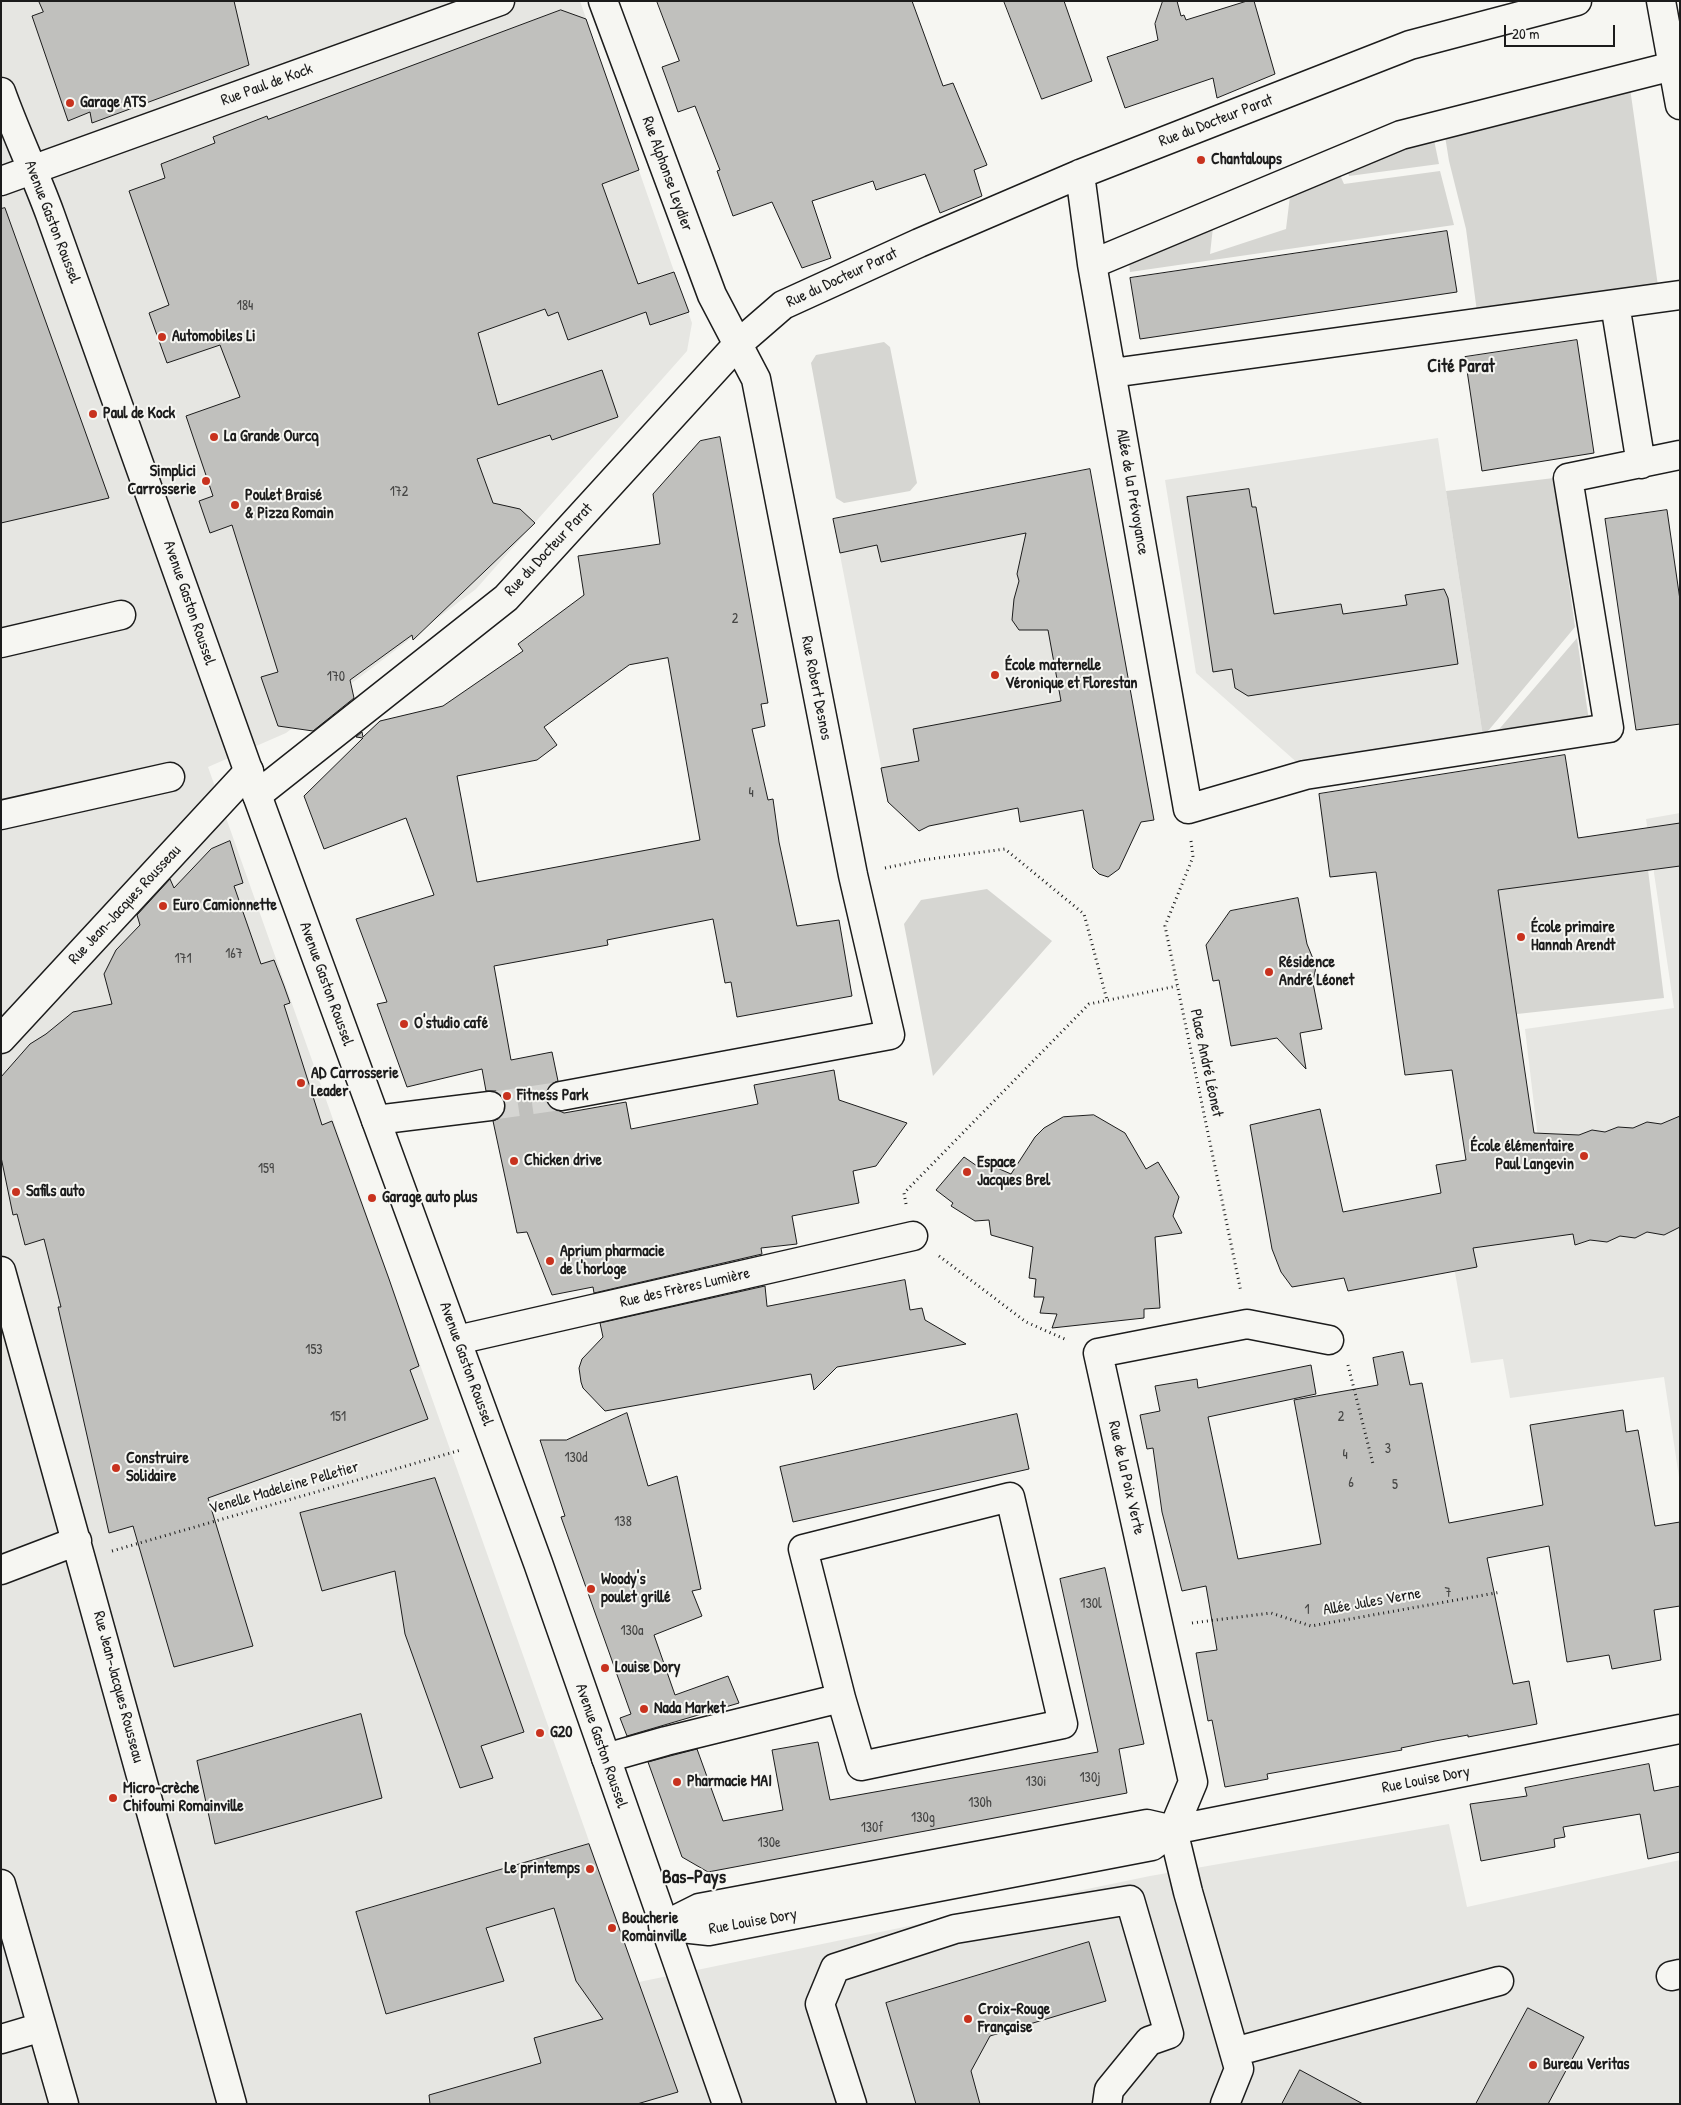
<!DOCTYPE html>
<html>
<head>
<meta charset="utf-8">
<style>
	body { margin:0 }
	#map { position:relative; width:1681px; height:2105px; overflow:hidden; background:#f6f6f2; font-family:"Patrick Hand",sans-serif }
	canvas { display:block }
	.frame { position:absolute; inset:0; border:2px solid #1c1c1c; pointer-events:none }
	.scale { position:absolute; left:1504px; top:25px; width:111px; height:22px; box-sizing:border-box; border:2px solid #1c1c1c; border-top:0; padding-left:6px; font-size:15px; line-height:18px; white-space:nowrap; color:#1c1c1c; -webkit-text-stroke:4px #f6f6f2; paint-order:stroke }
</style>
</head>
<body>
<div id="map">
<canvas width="1681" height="2105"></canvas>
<div class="frame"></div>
<div class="scale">20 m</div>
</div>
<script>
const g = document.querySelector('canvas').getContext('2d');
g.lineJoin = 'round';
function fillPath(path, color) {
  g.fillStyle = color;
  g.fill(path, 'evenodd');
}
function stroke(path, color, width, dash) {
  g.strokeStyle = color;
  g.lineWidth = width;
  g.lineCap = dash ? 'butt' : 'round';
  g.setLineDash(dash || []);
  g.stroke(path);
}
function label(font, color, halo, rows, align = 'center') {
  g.font = font + ' "Patrick Hand",sans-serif';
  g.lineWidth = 4;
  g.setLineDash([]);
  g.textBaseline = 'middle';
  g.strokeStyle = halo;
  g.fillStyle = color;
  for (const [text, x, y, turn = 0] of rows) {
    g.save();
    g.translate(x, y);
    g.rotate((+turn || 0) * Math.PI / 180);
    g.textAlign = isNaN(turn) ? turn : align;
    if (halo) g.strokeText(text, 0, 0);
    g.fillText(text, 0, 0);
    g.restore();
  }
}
fillPath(new Path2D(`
	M1 1H580L692 323 687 351 476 589 286 733 208 767 639 1982 1150 1876 1449 1824 1467 1907 1680 1860V2104H1Z
	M1438 438 1483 737 1301 766 1196 673 1165 480Z
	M1090 469 1154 820 1136 823 1119 869 1110 876 1099 874 1093 866 1083 810 1020 822 1017 808 919 829 911 824 888 802 833 519Z
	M1680 813V1484L1664 1377 1510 1398 1503 1359 1471 1363 1436 1165 1539 1147 1525 1029 1674 1008 1646 819Z`), '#e6e6e2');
fillPath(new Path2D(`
	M1630 88 1658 286 1477 312 1466 229 1449 161 1445 136Z
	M1434 140 1439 164 1349 176 1348 172 1408 147Z
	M1440 171 1454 225 1130 272 1129 262 1213 227 1210 254 1286 229 1290 196 1340 175 1344 184Z
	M884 342 890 347 917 483 910 491 844 503 836 498 811 363 816 355Z
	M1554 478 1575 627 1483 737 1446 491Z
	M1577 638 1589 721 1495 734Z
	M1648 870 1664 998 1517 1014 1498 890Z
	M987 889 1052 941 933 1076 904 924 921 900Z`), '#d6d6d2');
const building = new Path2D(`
	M39 1H234L249 65 92 123 90 112 68 121 32 16 43 12Z
	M657 1H912L943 86 953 83 987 165 974 170 982 196 940 213 925 174 876 190 873 181 812 201 831 258 802 268 772 202 733 216 717 171 720 170 695 106 678 112 670 89 662 67 679 61Z
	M1004 1H1064L1092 81 1042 99Z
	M1163 1H1177L1181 16 1184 15 1186 20 1247 1H1254L1275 74 1217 98 1213 78 1125 108 1107 57 1158 40 1155 24Z
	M561 10 586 19 639 170 602 184 638 284 674 272 689 312 650 325 646 312 568 340 558 312 548 316 545 309 478 333 498 405 602 370 618 417 552 440 550 435 477 459 493 503 520 509 535 523 413 640 412 635 350 680 354 698 313 731 278 726 261 677 278 672 232 525 210 533 199 501 213 496 186 416 240 397 220 345 167 363 149 313 169 305 129 191 165 178 161 164 215 143 213 137 267 116 268 119Z
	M5 208 109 498 1 523V209Z
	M1447 231 1457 292 1140 339 1130 278Z
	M1577 340 1594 453 1482 471 1465 357Z
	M720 437 768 703 761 704 765 726 752 729 768 800 773 799 779 842 797 926 839 920 852 996 737 1017 731 982 725 983 713 919 607 940 608 945 494 966 511 1060 552 1052 558 1081 551 1084 546 1091V1099L549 1106 564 1113 626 1102 631 1129 758 1104 754 1085 834 1070 839 1100 907 1123 876 1166 853 1171 859 1203 792 1216 797 1244 761 1248 762 1254 594 1293 593 1287 552 1295 527 1232 517 1233 493 1121 500 1118 505 1112V1104L503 1097 496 1091H486L482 1069 407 1087 377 1004 387 1002 356 919 434 895 406 818 324 849 304 796 363 738 356 737 362 732 363 737 380 721 443 706 523 651 518 644 584 595 578 556 660 544 653 494 700 441ZM668 658 700 840 477 882 457 776 537 760 557 745 544 727 629 665Z
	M1090 469 1154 820 1141 822 1119 869 1108 877 1099 874 1093 868 1083 810 1020 822 1018 808 929 826 919 831 888 802 881 768 919 761 913 729 1061 701 1048 630H1019L1012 620 1014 599 1019 581 1017 574 1026 533 881 562 877 545 840 553 833 519Z
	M1249 489 1252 507H1256L1274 614 1341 604 1343 614 1407 605 1405 595 1444 589 1448 598 1458 664 1248 696 1235 688 1232 669 1213 672 1187 497Z
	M1667 510 1680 600V724L1636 730 1605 519Z
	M1565 755 1578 838 1680 823V866L1498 890 1534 1133 1579 1135 1592 1130 1605 1132 1618 1127 1633 1128 1647 1122 1661 1124 1680 1116V1227L1664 1235 1647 1232 1635 1238 1620 1236 1607 1242 1590 1240 1575 1245 1573 1234 1473 1248 1477 1267 1348 1291 1344 1278 1292 1287 1281 1272 1272 1249 1250 1125 1320 1109 1343 1212 1441 1193 1436 1165 1466 1160 1452 1070 1405 1075 1376 872 1330 877 1319 794Z
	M230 841 243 883 234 886 261 964 274 960 284 986 290 1003 284 1005 322 1125 332 1121 389 1279 419 1366 410 1370 428 1419 208 1498 253 1646 174 1667 133 1526 109 1533 58 1307H61L44 1239 25 1245 17 1214 13 1215 1 1157V1077L30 1044 46 1034 73 1012 112 1004 104 974 116 950 140 925 137 915 170 879 174 888 211 849Z
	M1298 898 1307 944 1316 966 1313 983 1322 1029 1300 1033 1306 1069 1277 1038 1231 1046 1219 980 1213 981 1206 945 1230 911Z
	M1094 1115 1125 1133 1146 1169 1158 1162 1179 1197 1173 1216 1182 1233 1155 1237 1160 1308 1144 1309V1318L1052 1328 1057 1314 1040 1313 1044 1297H1034L1036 1279 1029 1278 1033 1247 991 1235 989 1220 975 1221 951 1206 953 1203 936 1190 964 1157 977 1166 981 1161 1011 1174 1035 1137 1044 1128 1063 1117Z
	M905 1280 910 1310 922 1308 925 1320 966 1344 837 1367 814 1390 811 1374 605 1411 583 1388 581 1382 579 1368 582 1359 603 1337 600 1323 765 1286 767 1306Z
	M1403 1352 1410 1385 1422 1383 1449 1523 1543 1505 1530 1425 1623 1410 1626 1432 1638 1430 1655 1526 1680 1522V1606L1654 1610 1661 1660 1612 1669 1609 1655 1567 1662 1549 1546 1487 1558 1513 1684 1529 1681 1537 1724 1468 1737V1735L1435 1741 1401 1748 1402 1750 1267 1774 1268 1779 1225 1787 1212 1720 1208 1721 1196 1653 1217 1650 1206 1586 1182 1591 1162 1512 1153 1448 1147 1449 1140 1415 1160 1411 1155 1386 1197 1379 1198 1388 1311 1365 1316 1394 1208 1417 1238 1559 1321 1544 1294 1400 1378 1385 1373 1358Z
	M627 1413 648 1486 677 1476 701 1589 692 1591 702 1616 654 1635 675 1695 728 1676 739 1703 627 1736 620 1718 631 1714 561 1517 565 1516 540 1440H566Z
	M1017 1414 1029 1469 793 1522 780 1467Z
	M435 1478 524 1732 481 1746 493 1778 460 1788 405 1634 395 1571 322 1591 300 1513Z
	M1105 1568 1144 1744 1119 1749 1127 1793 708 1872 682 1857 648 1762 670 1756 697 1749 723 1821 783 1810 772 1750 818 1742 830 1800 1098 1752 1060 1579Z
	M361 1714 382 1798 215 1844 197 1761Z
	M1649 1764 1654 1791 1680 1786V1852L1648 1859 1640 1814 1563 1827 1565 1837 1554 1839 1555 1847 1481 1861 1470 1804 1527 1796 1525 1788Z
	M589 1844 678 2092 637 2104H430L429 2095 541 2063 534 2038 603 2019 576 1981 554 1908 486 1928 504 1981 386 2014 356 1912Z
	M1089 1942 1106 2001 990 2036 971 2071 980 2104H916L886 2003Z
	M1528 2008 1584 2037 1548 2104H1476Z
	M1300 2070 1363 2104H1282Z`);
fillPath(building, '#c0c0bd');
stroke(building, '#1c1c1c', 1);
stroke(new Path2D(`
	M490 1106 561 1096`), '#d5d5d2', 28, [28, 14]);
const minor = new Path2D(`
	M1661 1 1680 105
	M1080 174 1092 264 1188 809 1305 775 1609 728 1568 478 1680 455
	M1 181 500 1
	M1092 264 1401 135 1673 66
	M1615 304 1641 464
	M1112 373 1680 295
	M1 643 121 615
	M257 795 506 598 738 344 783 305 919 243 1080 174 1410 45 1577 1
	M1 815 170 777
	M1 1039 249 771
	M561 1096 890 1035 853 875 756 379 712 295 603 1
	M376 1120 490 1106
	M1 1271 232 2104
	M457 1340 913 1236
	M1010 1497 1063 1724 861 1766 841 1698 803 1549Z
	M1 1570 77 1541
	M606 1758 666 1741 841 1698
	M1173 1830 1193 1782 1098 1353 1247 1324 1329 1340
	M1173 1830 1188 1892 1239 2069 1225 2104
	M1 1884 64 2104
	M663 1926 699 1908 1147 1824 1173 1830 1680 1729
	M663 1926 709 1931 1152 1846 1173 1830
	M1671 1976 1680 1974
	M1 2039 42 2027
	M1234 2052 1499 1981
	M852 2104 820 2004 835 1968 955 1929 1130 1900 1169 2034 1149 2041 1109 2090 1107 2104`);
const major = new Path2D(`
	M1 92C16 134 35 173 50 214L257 795 538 1563 727 2104`);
stroke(minor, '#1c1c1c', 31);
stroke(major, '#1c1c1c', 31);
stroke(new Path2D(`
	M1191 841 1193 857 1165 926 1241 1292
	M885 868 923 860 1005 849 1084 914 1107 1000
	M906 1204 904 1193 1089 1004 1177 986
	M939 1256 1026 1322 1067 1340
	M1348 1365 1373 1464
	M112 1551 461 1450
	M1192 1623 1271 1613 1311 1626 1501 1592`), '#1c1c1c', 3, [1, 4]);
stroke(minor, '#f6f6f2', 28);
stroke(major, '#f6f6f2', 28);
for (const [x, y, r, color] of [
	[70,103,5,"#c8321e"],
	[1201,160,5,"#c8321e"],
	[162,337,5,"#c8321e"],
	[93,414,5,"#c8321e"],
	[214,437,5,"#c8321e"],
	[206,481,5,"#c8321e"],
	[235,505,5,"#c8321e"],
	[995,675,5,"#c8321e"],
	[163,906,5,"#c8321e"],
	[1521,937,5,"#c8321e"],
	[1269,972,5,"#c8321e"],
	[404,1024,5,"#c8321e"],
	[301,1083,5,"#c8321e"],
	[507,1096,5,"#c8321e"],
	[1584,1156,5,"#c8321e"],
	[514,1161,5,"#c8321e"],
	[967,1172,5,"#c8321e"],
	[16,1192,5,"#c8321e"],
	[372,1198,5,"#c8321e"],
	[550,1261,5,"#c8321e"],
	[116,1468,5,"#c8321e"],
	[591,1589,5,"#c8321e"],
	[605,1668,5,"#c8321e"],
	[644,1709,5,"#c8321e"],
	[540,1733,5,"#c8321e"],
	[677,1782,5,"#c8321e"],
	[113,1798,5,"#c8321e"],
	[590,1869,5,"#c8321e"],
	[612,1928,5,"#c8321e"],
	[968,2019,5,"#c8321e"],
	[1533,2065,5,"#c8321e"]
]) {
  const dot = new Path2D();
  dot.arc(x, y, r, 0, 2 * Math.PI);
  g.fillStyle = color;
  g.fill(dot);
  stroke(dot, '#f6f6f2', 2);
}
label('14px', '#454544', null, [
	["184",245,306],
	["172",399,492],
	["2",735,619],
	["170",336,677],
	["4",751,793],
	["167",234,954],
	["171",183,959],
	["159",266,1169],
	["153",314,1350],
	["151",338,1417],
	["2",1341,1417],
	["3",1388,1449],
	["4",1345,1455],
	["130d",576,1458],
	["6",1351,1483],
	["5",1395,1485],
	["138",623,1522],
	["7",1448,1593],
	["130l",1091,1604],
	["1",1307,1610],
	["130a",632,1631],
	["130j",1090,1778],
	["130i",1036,1782],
	["130h",980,1803],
	["130g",923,1818],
	["130f",872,1828],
	["130e",769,1843]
]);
label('16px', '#1c1c1c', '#f6f6f2', [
	["Rue Paul de Kock",267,85,-20],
	["Rue du Docteur Parat",1216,121,-21],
	["Rue Alphonse Leydier",667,174,70],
	["Avenue Gaston Roussel",52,222,69],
	["Rue du Docteur Parat",842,278,-25],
	["Allée de la Prévoyance",1132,492,80],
	["Rue du Docteur Parat",549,550,-47],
	["Avenue Gaston Roussel",189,603,71],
	["Rue Robert Desnos",816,688,79],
	["Rue Jean-Jacques Rousseau",125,905,-47],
	["Avenue Gaston Roussel",326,984,70],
	["Place André Léonet",1206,1063,78],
	["Rue des Frères Lumière",685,1288,-13],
	["Avenue Gaston Roussel",466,1364,70],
	["Rue de la Poix Verte",1126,1478,77],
	["Venelle Madeleine Pelletier",284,1488,-16],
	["Allée Jules Verne",1372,1602,-10],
	["Rue Jean-Jacques Rousseau",118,1687,75],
	["Avenue Gaston Roussel",601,1746,71],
	["Rue Louise Dory",1426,1780,-11],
	["Rue Louise Dory",753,1922,-10]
]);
label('bold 16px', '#1c1c1c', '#f6f6f2', [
	["Garage ATS",80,103],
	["Chantaloups",1211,160],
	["Automobiles Li",172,337],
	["Paul de Kock",103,414],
	["La Grande Ourcq",224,437],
	["Simplici",196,472,"right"],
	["Carrosserie",196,490,"right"],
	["Poulet Braisé",245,496],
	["& Pizza Romain",245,514],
	["École maternelle",1005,666],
	["Véronique et Florestan",1005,684],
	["Euro Camionnette",173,906],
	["École primaire",1531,928],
	["Hannah Arendt",1531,946],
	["Résidence",1279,963],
	["André Léonet",1279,981],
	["O'studio café",414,1024],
	["AD Carrosserie",311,1074],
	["Leader",311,1092],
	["Fitness Park",517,1096],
	["École élémentaire",1574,1147,"right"],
	["Paul Langevin",1574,1165,"right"],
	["Chicken drive",524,1161],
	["Espace",977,1163],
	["Jacques Brel",977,1181],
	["Safils auto",26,1192],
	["Garage auto plus",382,1198],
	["Aprium pharmacie",560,1252],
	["de l'horloge",560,1270],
	["Construire",126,1459],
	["Solidaire",126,1477],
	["Woody's",601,1580],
	["poulet grillé",601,1598],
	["Louise Dory",615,1668],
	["Nada Market",654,1709],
	["G20",550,1733],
	["Pharmacie MAI",687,1782],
	["Micro-crèche",123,1789],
	["Chifoumi Romainville",123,1807],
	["Le printemps",580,1869,"right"],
	["Boucherie",622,1919],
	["Romainville",622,1937],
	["Croix-Rouge",978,2010],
	["Française",978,2028],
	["Bureau Veritas",1543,2065]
], 'left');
label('bold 18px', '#1c1c1c', '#f6f6f2', [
	["Cité Parat",1461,367]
]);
label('bold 19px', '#1c1c1c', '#f6f6f2', [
	["Bas-Pays",694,1878]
]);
</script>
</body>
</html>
